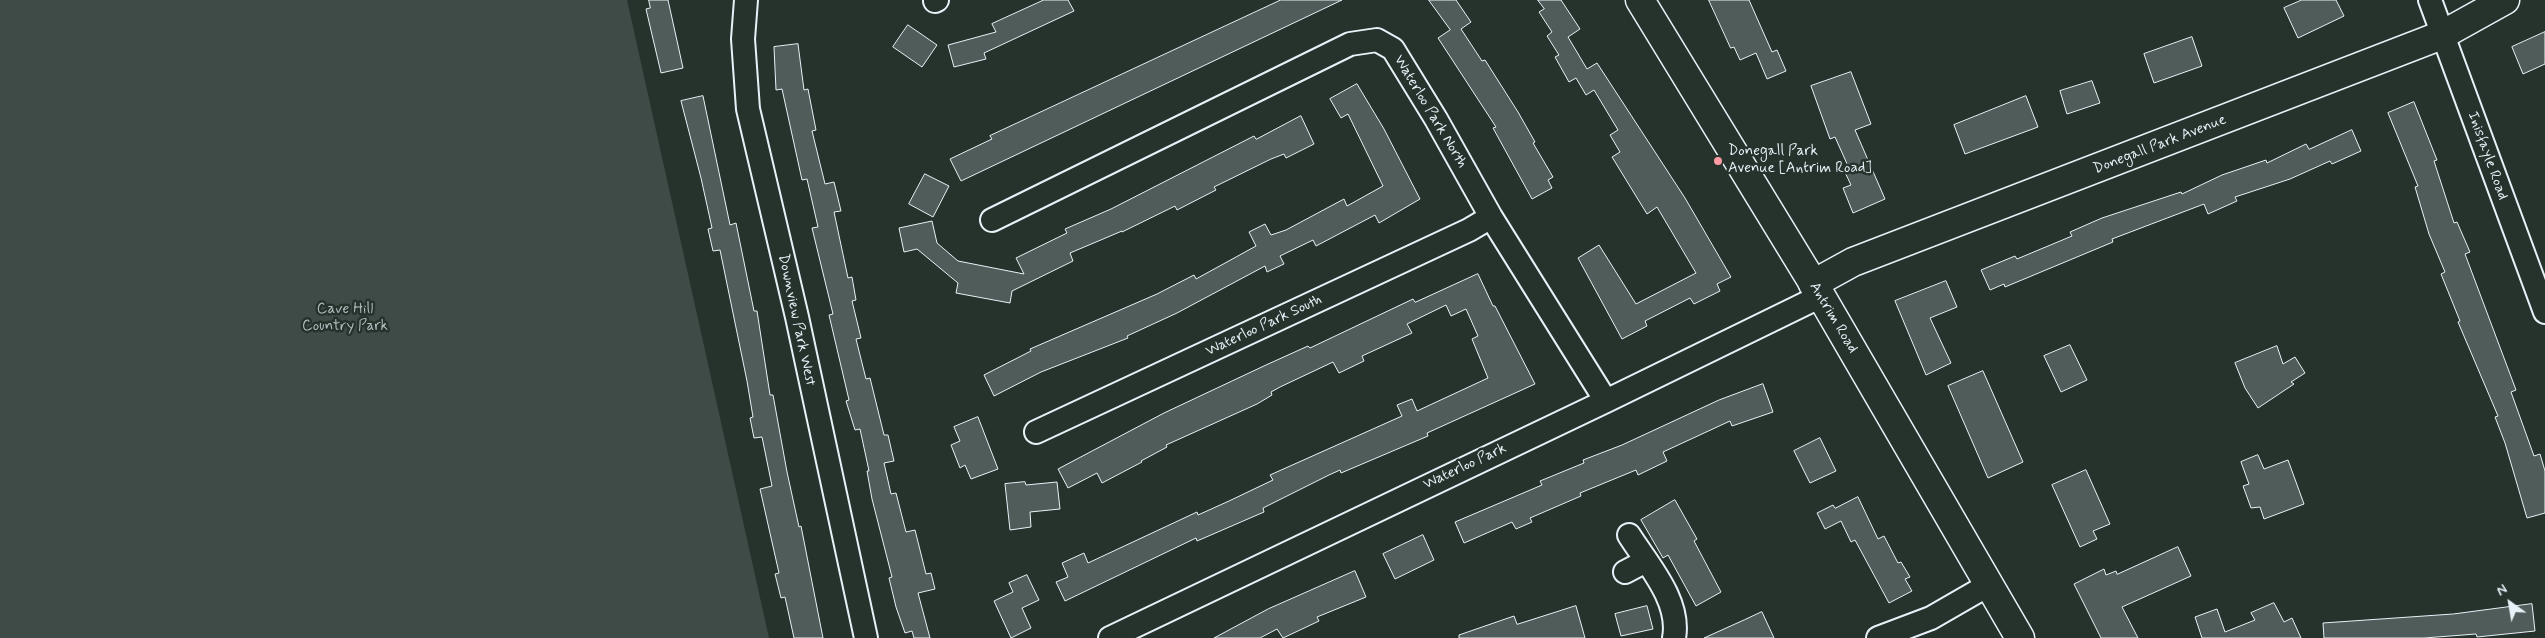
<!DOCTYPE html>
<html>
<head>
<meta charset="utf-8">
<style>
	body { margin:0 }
	#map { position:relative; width:2545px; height:638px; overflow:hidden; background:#26332d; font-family:Mynerve,sans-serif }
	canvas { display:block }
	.north { position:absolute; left:2485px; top:578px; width:50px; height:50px; -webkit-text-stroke:4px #26332d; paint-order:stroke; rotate:328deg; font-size:14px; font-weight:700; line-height:20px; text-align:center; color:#e8f1f8 }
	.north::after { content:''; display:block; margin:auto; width:18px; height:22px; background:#e8f1f8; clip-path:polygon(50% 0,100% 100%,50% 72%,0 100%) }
</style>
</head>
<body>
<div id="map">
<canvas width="2545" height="638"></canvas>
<div class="north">N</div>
</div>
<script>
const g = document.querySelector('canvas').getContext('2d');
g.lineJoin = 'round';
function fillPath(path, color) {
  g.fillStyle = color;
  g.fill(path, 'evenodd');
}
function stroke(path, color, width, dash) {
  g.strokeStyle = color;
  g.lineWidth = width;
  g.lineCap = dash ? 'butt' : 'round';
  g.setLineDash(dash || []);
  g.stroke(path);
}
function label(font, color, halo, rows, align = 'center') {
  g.font = font + ' Mynerve,sans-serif';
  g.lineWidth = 5;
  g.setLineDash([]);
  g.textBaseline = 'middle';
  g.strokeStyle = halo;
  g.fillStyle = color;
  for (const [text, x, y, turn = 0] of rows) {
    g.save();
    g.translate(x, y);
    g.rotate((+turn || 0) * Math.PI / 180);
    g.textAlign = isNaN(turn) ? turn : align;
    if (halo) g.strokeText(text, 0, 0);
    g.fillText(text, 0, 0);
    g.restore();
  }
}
fillPath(new Path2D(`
	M0 0H627L769 638H0Z`), '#3e4b47');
const building = new Path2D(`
	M649 0H668L683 68 661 73 646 9 650 8Z
	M1044 0H1068L1074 11 984 53 986 59 954 67 948 45 996 32 992 24Z
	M1281 0H1342L961 181 950 159 992 139 990 136Z
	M1429 0H1456L1471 22 1461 29 1482 61 1485 60 1518 112 1535 142 1533 143 1553 177 1548 180 1552 188 1532 199 1493 128 1496 127 1438 38 1450 30Z
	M1538 0H1561L1580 29 1568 37 1587 69 1597 63 1685 198 1731 277 1717 284 1720 291 1694 304 1690 298 1645 321 1647 326 1622 339 1578 258 1599 245 1636 304 1696 273 1657 207 1647 214 1612 157 1620 152 1610 135 1618 130 1594 90 1586 95 1576 78 1569 82 1555 57 1559 55 1547 36 1552 32 1539 12 1544 9Z
	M1709 0H1749L1772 52 1777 50 1786 71 1767 79 1756 53 1740 60 1734 47 1731 48Z
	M2302 0H2336L2344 16 2298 38 2284 8Z
	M908 25 937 45 922 67 893 47Z
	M2545 32V64L2523 74 2512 47Z
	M2192 37 2202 66 2154 83 2144 54Z
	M798 44 804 90 808 89 816 130 812 131 825 184 834 182 841 211 834 212 848 278 852 277 856 300 852 301 861 338 856 339 866 379 870 378 884 435H888L894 461 884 463 891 494 896 493 906 532 915 530 926 574 931 573 935 589 918 593 930 638H914L912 631 905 633 896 607 889 578 892 577 872 499 867 471H869L860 429 855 430 846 401 849 400 829 315 833 314 812 228 818 227 807 179 802 180 782 89 776 90 774 47Z
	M1851 72 1871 124 1855 130 1885 199 1853 213 1843 188 1851 185 1843 168 1848 166 1835 137 1830 139 1811 86Z
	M2092 81 2100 103 2067 114 2060 91Z
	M1357 84 1384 129 1420 199 1379 223 1375 215 1316 246 1313 240 1280 256 1284 264 1267 272 1265 266 1177 313 1127 336 1128 338 1041 372 994 396 984 375 1031 351 1030 349 1157 294 1194 275 1196 279 1256 246 1249 232 1265 224 1271 235 1286 230 1344 199 1347 206 1383 186 1348 114 1341 118 1330 99Z
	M703 96 730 225 736 223 754 311H757L770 395H773L787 472 799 527 801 526 823 638H794L785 597 781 598 775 574 779 573 760 489 772 486 762 437 754 438 750 418 753 417 747 381 720 250 713 251 708 229 712 228 701 178 681 101Z
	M2026 96 2038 127 1965 154 1954 125Z
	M2414 102 2437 160 2434 161 2454 223 2457 222 2470 252 2465 254 2516 390 2511 392 2534 456 2540 454 2545 471V513L2527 518 2505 443 2495 417 2498 416 2458 322 2460 321 2441 274 2445 272 2429 234 2415 187 2418 186 2388 113Z
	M1301 116 1314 144 1286 158 1284 154 1271 159 1214 187 1216 190 1177 210 1175 206 1122 232V231L1070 253 1073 261 1012 291 1010 303 956 293 958 283 917 249 904 252 899 228 932 221 937 243 958 261 1024 274 1016 258 1067 233 1065 229 1111 209 1254 136 1256 139Z
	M2352 130 2361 151 2332 164 2330 161 2290 179 2235 197 2237 201 2208 214 2204 204 2112 239 2113 242 2005 287 2004 284 1990 290 1981 270 2015 256 2017 259 2072 236 2070 232 2102 218 2181 192 2182 194 2222 175 2266 160 2267 163 2306 144 2309 149Z
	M925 174 949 186 933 217 909 204Z
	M1478 274 1493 306H1495L1535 384 1427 433 1428 436 1341 473 1340 470 1329 475 1263 508 1264 512 1197 541 1196 538 1065 601 1056 582 1068 577 1062 563 1084 553 1088 563 1197 512 1198 515 1229 501 1273 480 1270 475 1402 416 1397 405 1412 399 1417 411 1488 378 1472 339 1478 336 1466 309 1451 316 1446 305 1407 324 1412 333 1362 356 1364 361 1339 373 1333 362 1280 387 1271 392 1272 395 1257 404 1166 445 1167 447 1141 461 1142 462 1102 483 1097 473 1068 488 1058 469 1164 413 1266 365 1308 346 1310 348 1413 299 1415 302Z
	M1946 281 1957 307 1930 318 1951 363 1926 375 1895 301Z
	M2070 345 2087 380 2061 392 2044 356Z
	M2277 346 2283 364 2295 357 2305 373 2291 382 2294 384 2258 408 2245 388 2235 363Z
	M1983 371 2023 462 1988 478 1948 386Z
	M1763 384 1773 412 1732 426 1730 421 1663 452 1667 461 1638 475 1636 470 1580 493 1581 496 1530 518 1532 522 1516 529 1512 522 1464 543 1455 522 1542 485 1540 481 1584 463 1583 460 1622 445 1719 400Z
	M978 417 998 469 971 479 965 465 960 468 951 445 960 441 954 427Z
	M1820 438 1836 471 1810 483 1794 451Z
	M2258 455 2264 469 2288 460 2304 504 2264 519 2260 507 2251 508 2243 486 2249 484 2241 462Z
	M2086 470 2110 524 2093 531 2097 539 2080 547 2052 485Z
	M1025 482 1026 485 1057 482 1060 509 1030 512 1031 527 1010 530 1005 484Z
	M1858 497 1878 539 1884 536 1898 563 1901 562 1910 577 1905 579 1912 591 1889 603 1855 540 1851 542 1841 521 1825 529 1817 513 1833 505 1835 508Z
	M1675 500 1697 539 1694 541 1721 592 1696 606 1668 555 1663 558 1641 520Z
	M1423 535 1434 560 1395 579 1383 554Z
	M2178 547 2191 576 2122 607 2138 638H2101L2074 584 2104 569 2106 575 2116 571 2117 574Z
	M1355 571 1366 597 1317 617 1319 621 1283 638 1277 629 1260 638H1214L1268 609Z
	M1027 575 1039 600 1022 608 1031 628 1011 638 994 601 1013 592 1009 583Z
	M2274 603 2284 622 2292 618 2301 638H2202L2195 617 2217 609 2225 632 2255 620 2251 613Z
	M2532 604 2535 631 2477 637 2476 634 2424 638H2324L2323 623 2453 614Z
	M1576 606 1585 638H1459V635L1514 616 1517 624Z
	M1647 606 1653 629 1621 636 1615 614Z
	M1762 612 1774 638H1704L1744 620Z`);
fillPath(building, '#505c59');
stroke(building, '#e8f1f8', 1);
const minor = new Path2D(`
	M746 0 743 39 748 109 797 317 866 638
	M2430 0 2545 312
	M935 1 937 0
	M992 220 1350 44 1377 40 1393 49 1436 119 1491 217 1606 401
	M1036 432 1469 230 1491 217
	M1629 535C1648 565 1681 601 1674 638
	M1625 572 1646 561
	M1110 638 1606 401 1821 296
	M1878 638 1931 618 1990 584`);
const tertiary = new Path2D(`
	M1813 284 1853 262 2442 35 2505 0`);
const primary = new Path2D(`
	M1640 0 1821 296 2020 638`);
stroke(minor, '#e8f1f8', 26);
stroke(tertiary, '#e8f1f8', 31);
stroke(primary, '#e8f1f8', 31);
stroke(minor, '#26332d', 22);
stroke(tertiary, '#26332d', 28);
stroke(primary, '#26332d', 28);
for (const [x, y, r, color] of [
	[1718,161,5,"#ff9aa2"]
]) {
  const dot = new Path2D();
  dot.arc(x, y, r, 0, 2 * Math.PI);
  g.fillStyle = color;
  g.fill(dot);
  stroke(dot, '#26332d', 2);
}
label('15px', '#e8f1f8', '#26332d', [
	["Waterloo Park North",1430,112,59],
	["Donegall Park Avenue",2160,145,-21],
	["Inisfayle Road",2487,156,70],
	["Antrim Road",1833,318,59],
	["Downview Park West",796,320,78],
	["Waterloo Park South",1264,326,-25],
	["Waterloo Park",1465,467,-25]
]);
label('15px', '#e8f1f8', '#26332d', [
	["Donegall Park",1728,152],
	["Avenue [Antrim Road]",1728,169]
], 'left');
label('15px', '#b5bfc3', '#26332d', [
	["Cave Hill",345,310],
	["Country Park",345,327]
]);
</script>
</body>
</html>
